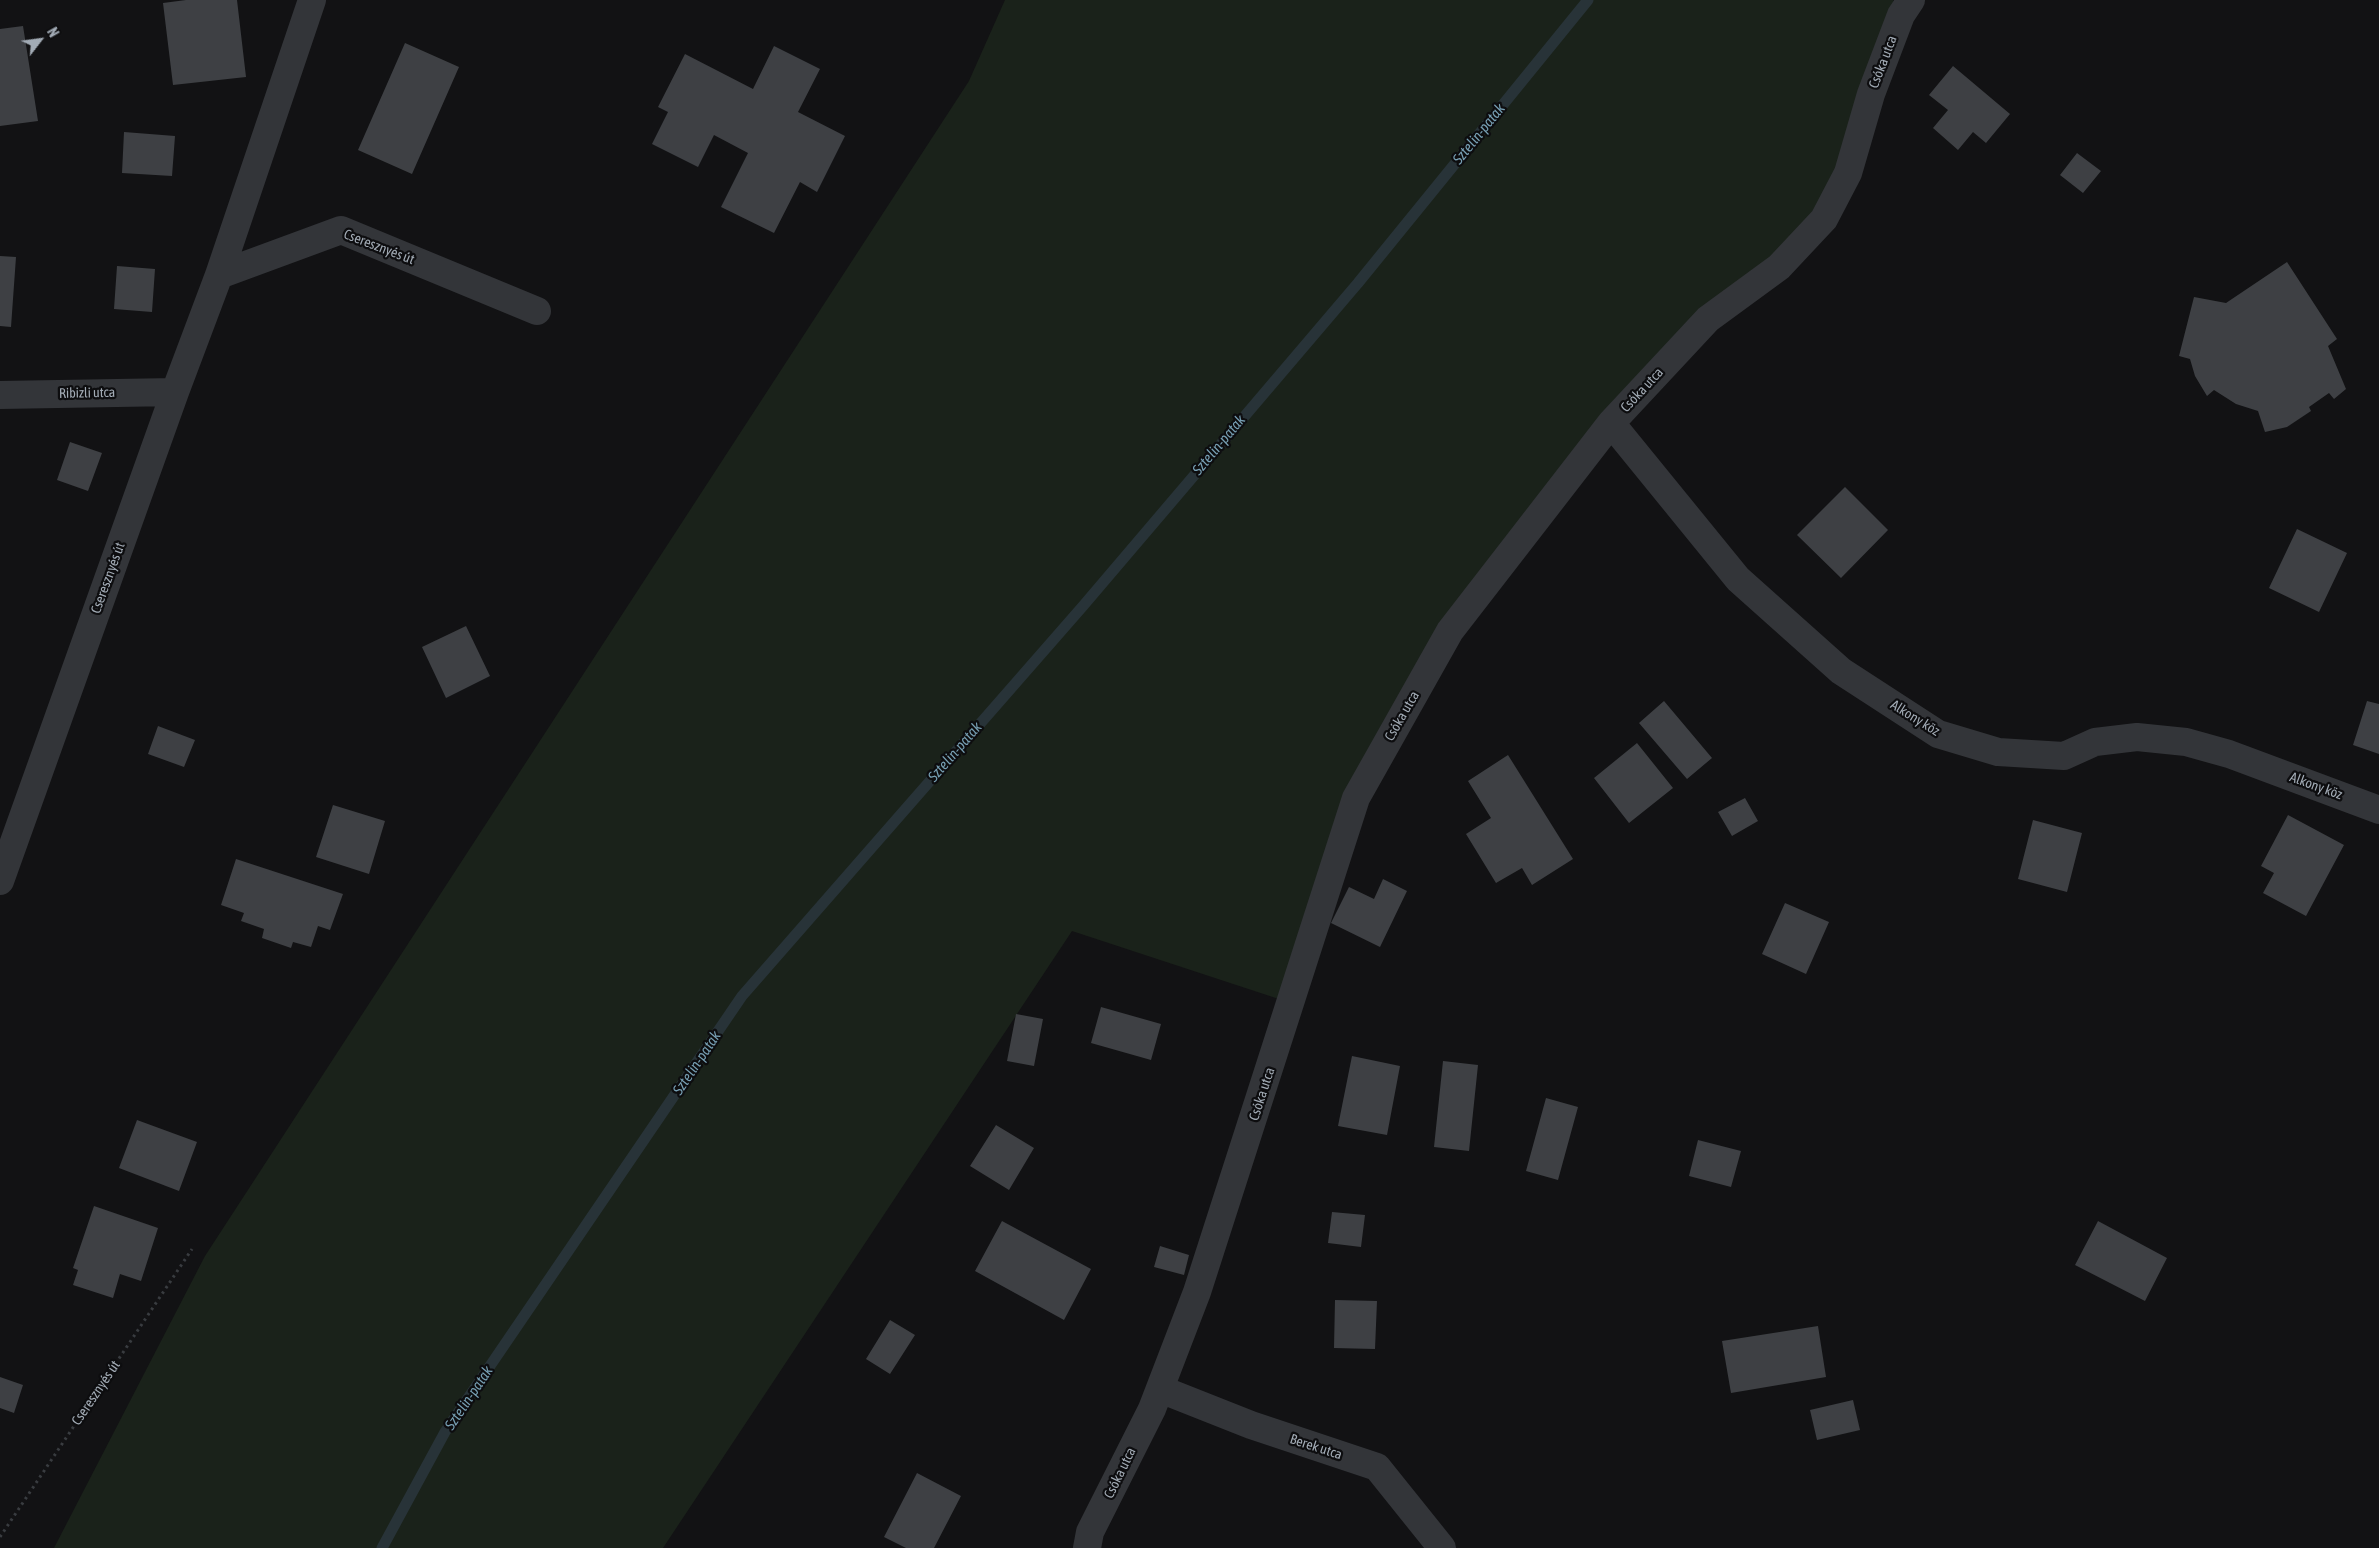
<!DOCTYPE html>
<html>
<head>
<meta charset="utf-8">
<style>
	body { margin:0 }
	#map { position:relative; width:2379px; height:1548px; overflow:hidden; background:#121214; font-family:"Asap Condensed",sans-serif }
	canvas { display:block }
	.north { position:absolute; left:15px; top:15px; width:50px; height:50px; -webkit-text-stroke:4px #0d0d0f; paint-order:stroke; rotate:60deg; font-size:14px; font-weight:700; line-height:20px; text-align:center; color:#a2abb5 }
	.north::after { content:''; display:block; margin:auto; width:18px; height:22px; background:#a2abb5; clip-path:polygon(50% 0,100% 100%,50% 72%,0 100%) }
</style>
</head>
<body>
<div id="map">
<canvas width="2379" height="1548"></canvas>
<div class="north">N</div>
</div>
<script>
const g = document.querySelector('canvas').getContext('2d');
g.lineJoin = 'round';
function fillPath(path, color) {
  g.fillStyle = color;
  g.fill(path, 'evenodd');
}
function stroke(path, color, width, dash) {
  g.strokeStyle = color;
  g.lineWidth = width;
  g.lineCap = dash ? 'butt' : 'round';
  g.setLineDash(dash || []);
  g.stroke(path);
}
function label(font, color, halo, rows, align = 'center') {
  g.font = font + ' "Asap Condensed",sans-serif';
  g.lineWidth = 4.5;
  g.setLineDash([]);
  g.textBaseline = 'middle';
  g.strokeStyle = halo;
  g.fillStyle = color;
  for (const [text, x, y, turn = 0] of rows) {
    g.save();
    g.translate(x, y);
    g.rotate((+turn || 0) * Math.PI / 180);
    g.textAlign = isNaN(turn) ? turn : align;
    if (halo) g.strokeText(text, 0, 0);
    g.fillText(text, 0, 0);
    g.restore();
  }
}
fillPath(new Path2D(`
	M1005 0H1893L1901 15 1824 219 1708 319 1450 631 1356 798 1291 1003 1072 931 663 1548H54L205 1256 969 81Z`), '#1a221a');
stroke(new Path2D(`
	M382 1548 445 1432 742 996 1083 606 1358 283 1588 0`), '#283338', 11);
fillPath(new Path2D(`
	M186 0H237L246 77 173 85 163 3Z
	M23 26 38 121 0 126V29Z
	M405 43 459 67 412 174 358 150Z
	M774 46 820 69 798 112 845 136 817 192 800 182 774 233 721 207 748 153 714 135 698 167 652 144 668 112 658 107 685 54 753 89Z
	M1953 66 2010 114 1986 143 1973 132 1958 150 1933 128 1948 110 1929 95Z
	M124 132 175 136 172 176 122 173Z
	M2077 153 2101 171 2083 193 2060 175Z
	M0 256 16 257 11 327 0 326Z
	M2287 262 2337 339 2328 346 2346 389 2334 399 2329 393 2309 407 2311 411 2287 427 2265 432 2258 411 2236 404 2214 390 2207 396 2195 376 2190 359 2179 356 2194 297 2226 303Z
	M117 266 155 269 152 312 114 309Z
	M70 442 102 453 88 491 57 480Z
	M1845 487 1888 530 1841 578 1797 535Z
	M2297 529 2347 553 2319 612 2269 588Z
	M466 626 490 676 446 698 422 647Z
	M1664 701 1712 758 1687 779 1639 723Z
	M2367 701 2379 704V754L2353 745Z
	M158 726 195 740 184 767 148 754Z
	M1637 743 1673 788 1629 823 1594 778Z
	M1508 755 1573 859 1532 885 1522 868 1496 883 1466 834 1491 818 1468 781Z
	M1745 798 1758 821 1732 836 1718 812Z
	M333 805 385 821 369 874 316 857Z
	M2288 815 2344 845 2306 916 2263 893 2274 873 2261 866Z
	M2033 820 2082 833 2067 892 2018 879Z
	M236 859 343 894 330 930 318 926 311 947 293 942 291 948 262 938 264 929 241 921 244 913 221 905Z
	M1383 879 1407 891 1380 947 1331 923 1349 887 1374 899Z
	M1785 903 1829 922 1806 974 1762 954Z
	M1101 1007 1161 1024 1151 1060 1091 1043Z
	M1016 1014 1043 1019 1034 1066 1007 1061Z
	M1352 1056 1400 1066 1387 1135 1338 1126Z
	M1443 1061 1478 1065 1469 1151 1434 1147Z
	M1546 1098 1578 1107 1558 1180 1526 1171Z
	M137 1120 197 1142 179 1191 119 1168Z
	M996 1125 1034 1148 1009 1190 970 1166Z
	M1698 1140 1741 1151 1731 1187 1689 1176Z
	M94 1206 158 1228 141 1281 120 1274 113 1298 73 1285 78 1270 73 1268Z
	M1332 1212 1365 1215 1361 1247 1328 1243Z
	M1002 1221 1091 1269 1064 1320 975 1271Z
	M2098 1221 2167 1258 2145 1301 2075 1265Z
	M1160 1246 1189 1255 1184 1275 1154 1267Z
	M1335 1300 1377 1301 1375 1349 1334 1348Z
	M890 1320 915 1335 890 1374 866 1359Z
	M1818 1326 1826 1377 1731 1393 1722 1341Z
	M0 1377 23 1385 14 1413 0 1408Z
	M1853 1400 1860 1430 1817 1440 1810 1410Z
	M917 1473 961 1496 934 1548H906L884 1537Z`), '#3e4044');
stroke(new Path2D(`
	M0 1537 192 1249`), '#393c40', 3, [2.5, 4]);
stroke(new Path2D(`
	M219 275 341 230 537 311
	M0 395 175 392
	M1611 423 1738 579 1841 671 1938 734 1998 752 2064 756 2095 742 2137 737 2186 742 2229 754 2379 810
	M0 881 175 392 219 275 312 0
	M1160 1389 1251 1425 1377 1467 1442 1548
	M1087 1548 1090 1532 1152 1409 1197 1292 1356 798 1450 631 1611 423 1708 319 1779 267 1824 219 1848 173 1871 94 1901 15 1911 0`), '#333539', 28);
label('14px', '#a2abb5', '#0d0d0f', [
	["Csóka utca",1883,62,-69],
	["Cseresznyés út",379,247,21],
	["Csóka utca",1642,390,-47],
	["Ribizli utca",87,393,-1],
	["Cseresznyés út",108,578,-70],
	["Csóka utca",1402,716,-60],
	["Alkony köz",1915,718,32],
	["Alkony köz",2316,786,20],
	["Csóka utca",1262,1094,-72],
	["Cseresznyés út",96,1393,-56],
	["Berek utca",1316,1447,18],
	["Csóka utca",1120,1473,-64]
]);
label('italic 15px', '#779fb3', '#0d0d0f', [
	["Sztelin-patak",1479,134,-51],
	["Sztelin-patak",1219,445,-50],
	["Sztelin-patak",955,752,-49],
	["Sztelin-patak",697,1063,-56],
	["Sztelin-patak",469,1398,-56]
]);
</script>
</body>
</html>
